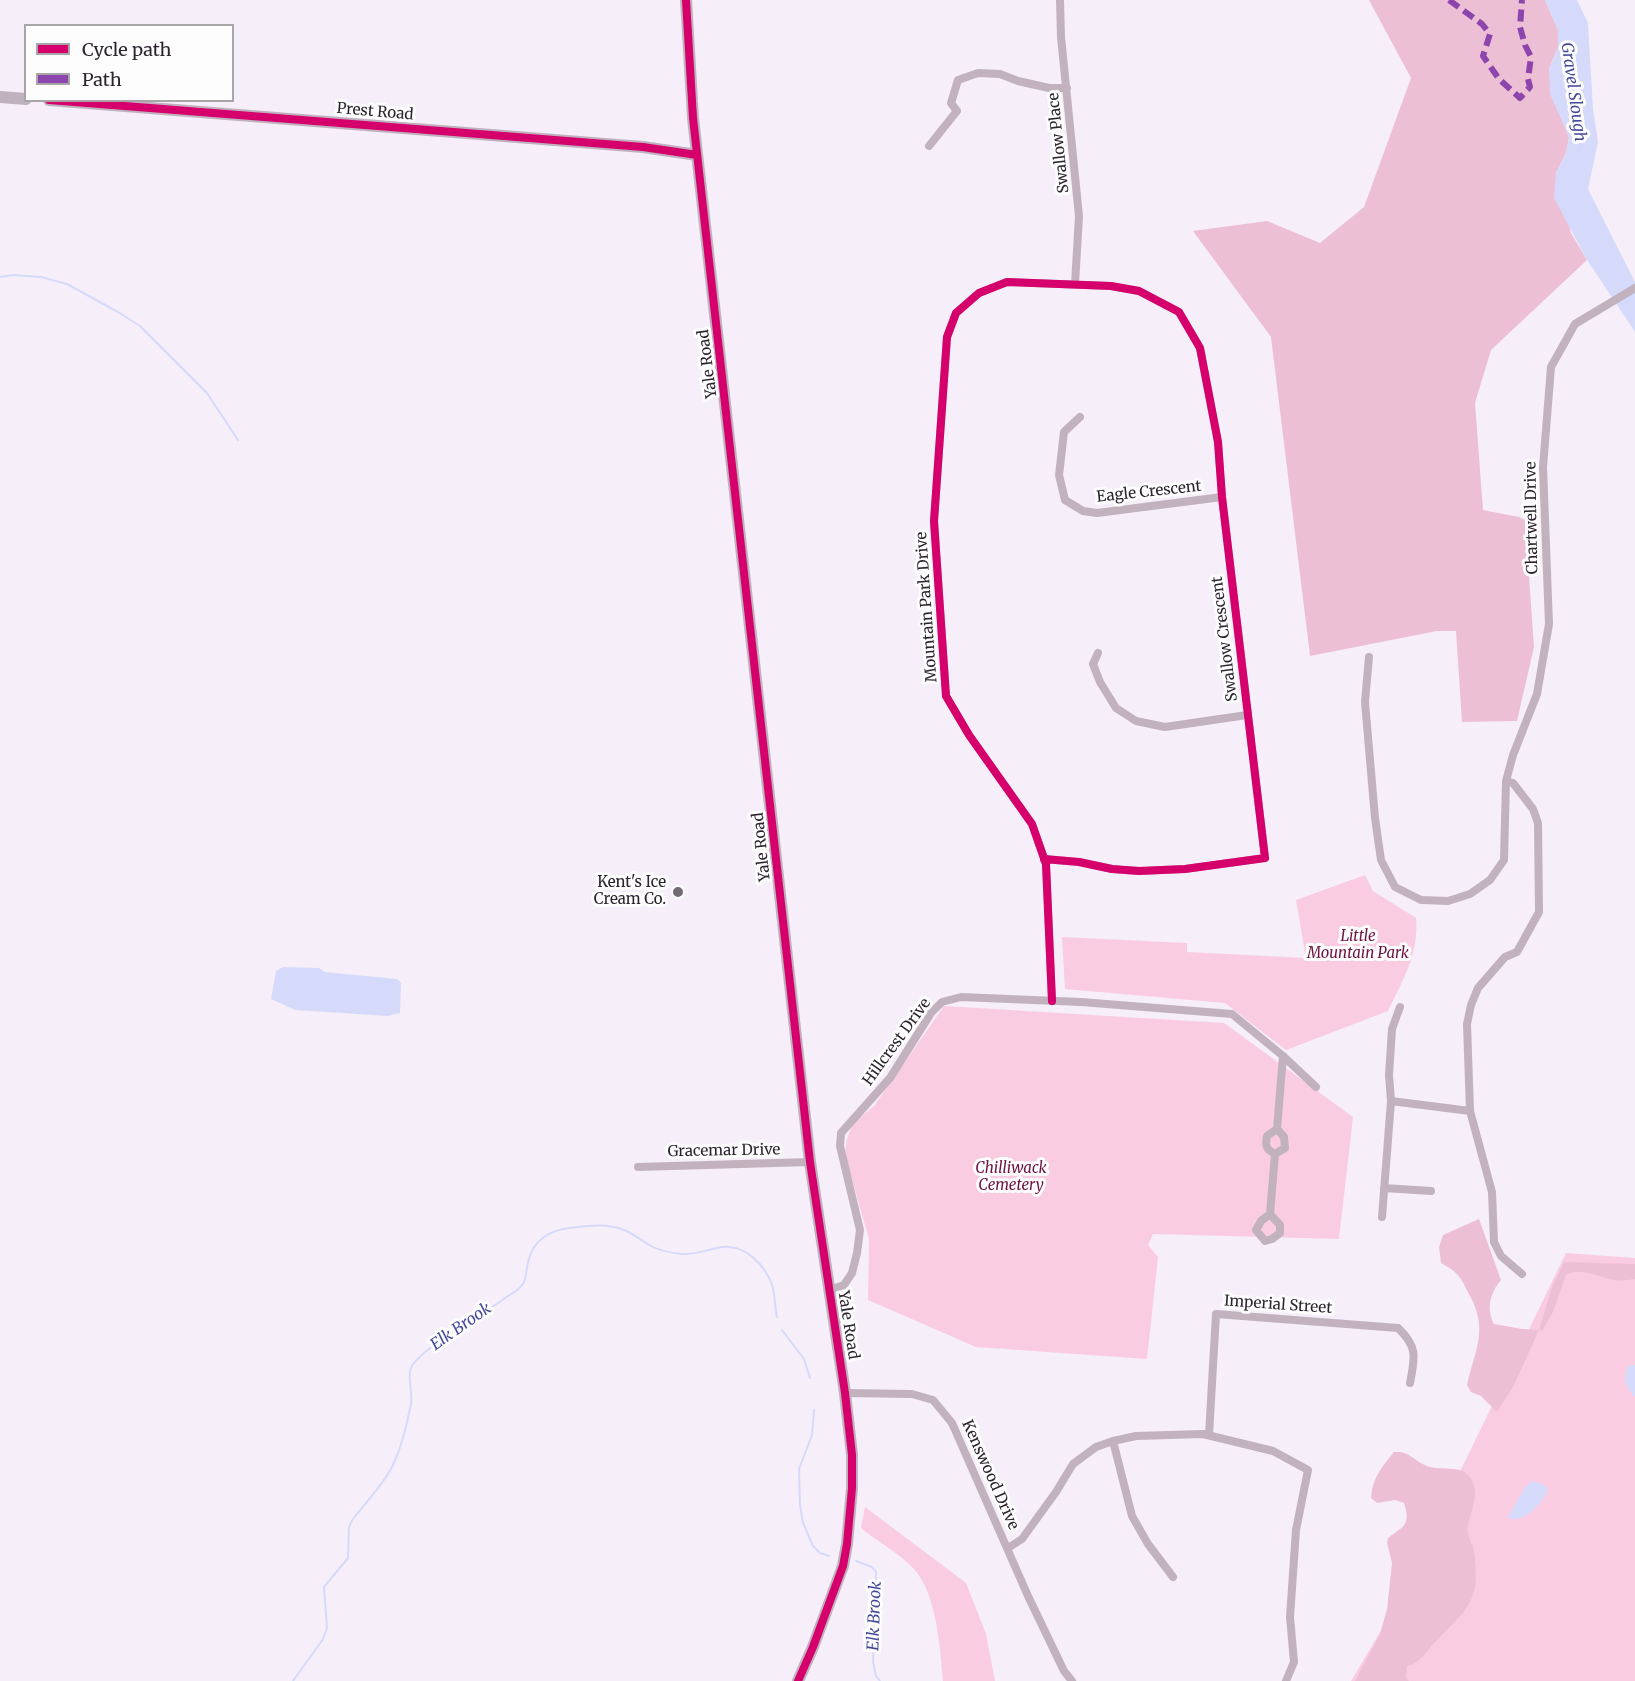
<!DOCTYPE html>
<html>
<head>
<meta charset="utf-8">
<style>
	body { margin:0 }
	#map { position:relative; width:1635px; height:1681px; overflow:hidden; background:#f6eef9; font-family:Merriweather,serif }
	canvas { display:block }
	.legend { position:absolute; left:24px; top:24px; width:210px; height:78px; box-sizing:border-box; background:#fdfdfd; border:2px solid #a9a6aa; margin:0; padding:8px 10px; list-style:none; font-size:18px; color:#2b232e }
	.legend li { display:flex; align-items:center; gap:12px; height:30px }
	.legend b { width:30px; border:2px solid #a9a6aa }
</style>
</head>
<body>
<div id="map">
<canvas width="1635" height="1681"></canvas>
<ul class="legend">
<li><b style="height:8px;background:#d6006c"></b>Cycle path</li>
<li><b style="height:8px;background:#8e44ad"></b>Path</li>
</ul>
</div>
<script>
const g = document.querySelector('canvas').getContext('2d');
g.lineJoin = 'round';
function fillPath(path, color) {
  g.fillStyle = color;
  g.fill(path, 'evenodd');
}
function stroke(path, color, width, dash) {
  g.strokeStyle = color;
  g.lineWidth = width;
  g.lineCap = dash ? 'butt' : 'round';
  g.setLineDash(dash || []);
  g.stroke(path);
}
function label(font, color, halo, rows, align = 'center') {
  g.font = font + ' Merriweather,serif';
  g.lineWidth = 6;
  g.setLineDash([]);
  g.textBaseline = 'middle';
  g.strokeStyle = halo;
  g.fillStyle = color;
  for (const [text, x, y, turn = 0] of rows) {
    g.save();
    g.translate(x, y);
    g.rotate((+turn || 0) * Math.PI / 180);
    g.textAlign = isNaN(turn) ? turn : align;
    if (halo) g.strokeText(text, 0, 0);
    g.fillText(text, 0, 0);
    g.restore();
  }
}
fillPath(new Path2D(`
	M1365 875 1373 891 1416 918C1419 955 1403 979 1388 1011L1286 1050 1225 1003 1065 989 1062 937 1187 943V952L1306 958 1296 900Z
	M944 1006 1224 1023 1353 1117 1339 1239 1153 1234 1148 1245 1158 1257 1147 1359 976 1347 868 1300 869 1239 845 1155 847 1139 853 1123 874 1106Z
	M1566 1253 1635 1258V1681H1351L1408 1585 1438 1517Z
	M865 1507 966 1583 986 1634 995 1681H943C940 1647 937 1595 914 1569 900 1554 877 1541 861 1528Z`), '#facce1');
fillPath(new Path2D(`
	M1369 0H1545L1558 30V47L1549 69 1562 119 1569 137 1566 153 1556 173 1571 233 1587 260 1491 350 1475 403 1483 510 1519 517 1525 520 1534 647 1517 721 1462 722 1456 631H1437L1310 656 1271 337 1193 231 1267 221 1320 243 1364 207 1411 78Z
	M1479 1219 1501 1280C1490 1293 1486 1309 1494 1324L1522 1329 1539 1330 1552 1287 1564 1262 1635 1264V1279C1628 1280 1621 1281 1615 1280 1600 1278 1580 1266 1566 1275L1553 1312 1542 1331 1539 1330 1514 1385 1497 1412 1481 1396 1471 1392 1467 1385C1475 1349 1489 1330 1469 1294 1459 1275 1460 1274 1441 1263L1439 1247 1443 1235Z
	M1394 1452C1410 1451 1413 1460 1427 1466 1438 1470 1452 1467 1463 1471 1467 1473 1471 1478 1472 1481 1480 1496 1470 1512 1468 1526 1466 1536 1473 1543 1474 1552 1481 1601 1468 1608 1437 1640 1427 1650 1421 1663 1407 1666L1406 1678 1409 1681H1355L1380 1634 1387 1609 1392 1563 1387 1543 1388 1538C1404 1526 1411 1525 1404 1503L1395 1500 1377 1503 1371 1498C1372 1479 1382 1466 1394 1452Z`), '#edbfd4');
fillPath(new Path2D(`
	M1545 0H1577L1588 23 1593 109 1598 142 1588 189 1635 282V332L1587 260 1554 198 1556 173 1566 153 1569 137 1550 94 1549 69 1558 47V30Z
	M283 967 319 968 325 972 397 979 401 983 400 1013 388 1016 295 1010 271 999 276 971Z
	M1635 1365V1397C1626 1388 1622 1378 1628 1366Z
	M1532 1481 1544 1485 1548 1489C1543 1503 1527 1521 1510 1519L1508 1517 1525 1487Z`), '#d6dafa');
stroke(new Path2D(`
	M0 277 13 275 41 277 67 284 118 312 140 326 207 393 238 440
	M782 1330 804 1359 810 1378
	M814 1410 812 1435 799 1469 800 1505 803 1523 813 1546 820 1553 829 1556
	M856 1561 872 1567 876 1572 873 1662 876 1676 880 1681
	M293 1681 323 1639 327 1628 324 1587 348 1558 349 1527 353 1519C366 1502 383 1485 393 1465 402 1446 407 1424 411 1404 413 1392 407 1378 411 1368 419 1349 486 1313 505 1298 511 1294 519 1290 523 1284 527 1277 526 1270 528 1262 533 1240 550 1230 570 1228 588 1226 607 1223 624 1230 634 1234 642 1241 651 1246 660 1251 672 1253 682 1254 696 1255 708 1249 722 1247 745 1244 765 1265 772 1285 775 1295 775 1307 777 1317`), '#d6dafa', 2);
stroke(new Path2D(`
	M1060 0 1061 37 1079 216 1075 284
	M929 146 957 111 951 103 958 80 978 73 1000 74 1018 81 1049 88H1067
	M1080 417 1064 432 1059 475 1065 500 1083 511 1097 513 1222 497
	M1098 653 1093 664 1100 682 1116 708 1136 721 1165 727 1247 715
	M1369 657 1365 702 1375 818 1381 860 1395 887 1421 900 1448 901 1470 894 1490 880 1504 860 1506 781 1513 755 1537 694 1549 624 1543 467 1551 367 1575 324 1635 288
	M1506 781 1513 783 1533 809 1538 823 1539 912 1517 952 1505 957 1478 988 1471 1005 1467 1024 1470 1111 1492 1192 1494 1242 1501 1256 1522 1274
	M1044 859 1079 862 1112 869 1139 871 1185 869 1265 858 1222 497 1218 442 1200 348 1179 312 1139 291 1111 286 1007 282 979 293 956 313 947 337 934 521 946 696 969 735 1032 824 1046 864 1052 1001
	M1391 1101 1470 1111
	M1275 1154 1285 1148 1284 1137 1277 1129 1283 1056
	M1275 1154C1266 1149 1265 1146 1267 1136L1277 1129
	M638 1167 810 1162
	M1384 1188 1431 1191
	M1270 1214 1261 1221 1256 1230 1265 1241 1272 1239 1280 1233V1225L1270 1214 1275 1154
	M1382 1217 1391 1101 1389 1075 1392 1029 1400 1007
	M829 1290 844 1285 852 1273 857 1253 860 1230 840 1146 841 1133 890 1078 931 1013 942 1002 961 997 1081 1002 1232 1014 1283 1056 1316 1087
	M845 1393 912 1394 933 1400 952 1423 1028 1596 1064 1671 1072 1681
	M1209 1435 1216 1314 1398 1328C1418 1347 1415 1357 1410 1383
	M1113 1441 1132 1516 1148 1544 1173 1577
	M1008 1548 1022 1539 1056 1492 1073 1464 1096 1447 1113 1441 1136 1436 1203 1434 1273 1451 1308 1470 1296 1530 1290 1617 1294 1662 1286 1681`), '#c1b2be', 8);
stroke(new Path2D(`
	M686 0 693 118 810 1162 845 1393 852 1455V1488L847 1544 843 1566 813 1647 798 1681
	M0 97 26 99
	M49 100 643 147 697 155`), '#c0b1be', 12);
stroke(new Path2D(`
	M1449 0 1482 24 1490 34 1483 56 1499 79 1520 98 1530 87 1528 79 1531 57 1525 45 1520 27 1522 0`), '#8e44ad', 6, [12, 6]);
stroke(new Path2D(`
	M686 0 693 118 810 1162 845 1393 852 1455V1488L847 1544 843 1566 813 1647 798 1681
	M49 100 643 147 697 155
	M1044 859 1079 862 1112 869 1139 871 1185 869 1265 858 1222 497 1218 442 1200 348 1179 312 1139 291 1111 286 1007 282 979 293 956 313 947 337 934 521 946 696 969 735 1032 824 1046 864 1052 1001`), '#d6006c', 8);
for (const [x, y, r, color] of [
	[678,892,6,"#726a75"]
]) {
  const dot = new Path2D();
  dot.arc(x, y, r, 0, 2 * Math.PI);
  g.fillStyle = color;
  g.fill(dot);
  stroke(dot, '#fdfdfd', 2);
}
label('15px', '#2b232e', '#fdfdfd', [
	["Prest Road",375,112,5],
	["Swallow Place",1059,143,-96],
	["Yale Road",708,364,-97],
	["Eagle Crescent",1149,492,-6],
	["Chartwell Drive",1532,518,-91],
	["Mountain Park Drive",927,607,-94],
	["Swallow Crescent",1225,639,-97],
	["Yale Road",762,847,-96],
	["Hillcrest Drive",897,1042,-54],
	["Gracemar Drive",724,1151,-1],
	["Imperial Street",1278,1305,4],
	["Yale Road",848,1325,81],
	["Kenswood Drive",990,1475,66]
]);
label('15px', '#2b232e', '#fdfdfd', [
	["Kent's Ice",666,883],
	["Cream Co.",666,900]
], 'right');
label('italic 15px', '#6c133f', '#fdfdfd', [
	["Little",1358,937],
	["Mountain Park",1358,954],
	["Chilliwack",1011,1169],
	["Cemetery",1011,1186]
]);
label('italic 16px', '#444898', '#fdfdfd', [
	["Gravel Slough",1573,92,82],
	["Elk Brook",461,1327,-35],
	["Elk Brook",875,1616,-88]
]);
</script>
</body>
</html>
